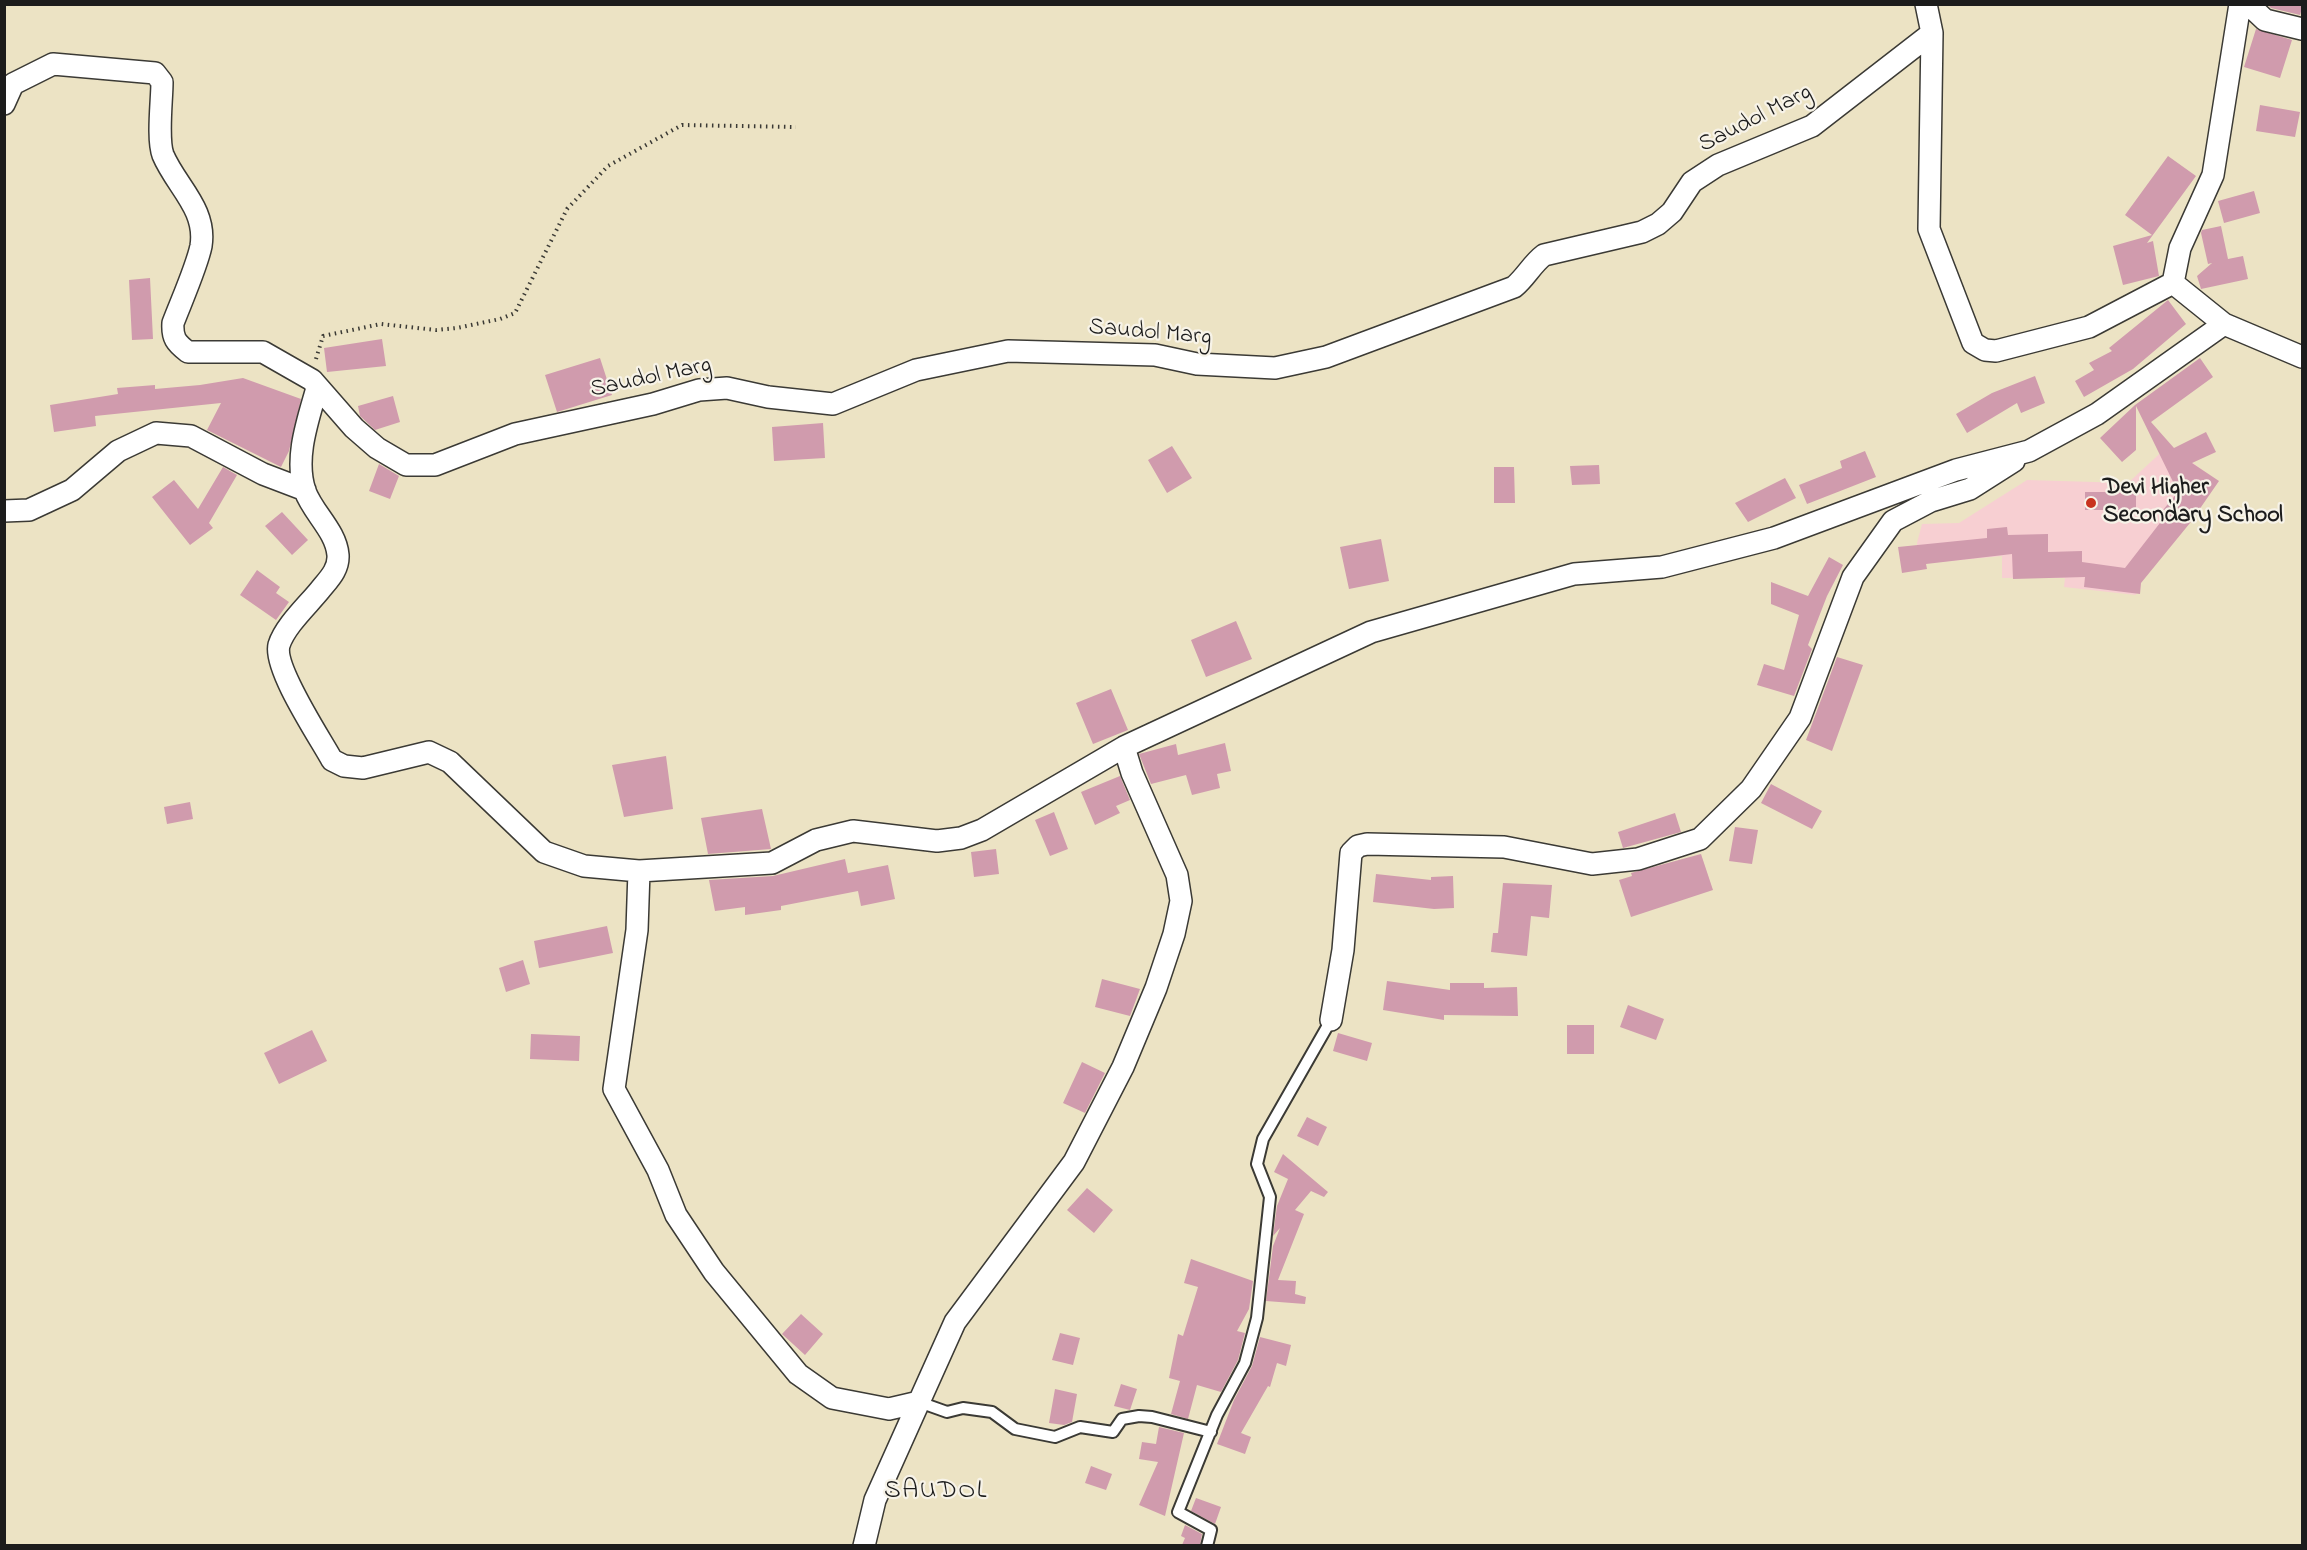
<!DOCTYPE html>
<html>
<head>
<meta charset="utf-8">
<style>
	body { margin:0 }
	#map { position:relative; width:2307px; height:1550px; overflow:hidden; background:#ece3c4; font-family:"Indie Flower",sans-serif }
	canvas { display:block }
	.frame { position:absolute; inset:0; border:6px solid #1c1c1c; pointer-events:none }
</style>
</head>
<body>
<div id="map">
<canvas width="2307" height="1550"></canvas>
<div class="frame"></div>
</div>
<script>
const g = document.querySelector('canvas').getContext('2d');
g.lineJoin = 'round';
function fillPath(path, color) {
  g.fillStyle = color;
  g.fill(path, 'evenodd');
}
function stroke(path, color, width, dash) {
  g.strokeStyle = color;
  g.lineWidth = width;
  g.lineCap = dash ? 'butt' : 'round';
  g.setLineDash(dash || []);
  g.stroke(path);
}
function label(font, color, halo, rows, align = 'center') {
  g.font = font + ' "Indie Flower",sans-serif';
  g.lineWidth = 4.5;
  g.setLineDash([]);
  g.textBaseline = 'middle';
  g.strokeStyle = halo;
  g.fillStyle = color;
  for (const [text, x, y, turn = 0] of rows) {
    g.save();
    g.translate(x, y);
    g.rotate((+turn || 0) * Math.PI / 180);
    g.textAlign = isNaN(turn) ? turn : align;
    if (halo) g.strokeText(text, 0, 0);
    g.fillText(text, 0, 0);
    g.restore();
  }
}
fillPath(new Path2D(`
	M2169 445 2210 476 2141 562 2136 595 2064 587 2065 578H2002V556L1918 564 1917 543 1922 524 1959 523 2027 480 2128 483Z`), '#f7cfd2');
fillPath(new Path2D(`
	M2267 4H2302V8L2300 15 2271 8Z
	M2256 29 2292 40 2280 78 2244 67Z
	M2260 105 2300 112 2295 137 2256 131Z
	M2168 156 2196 176 2147 243 2153 241 2159 276 2123 285 2113 246 2152 235 2125 215Z
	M2254 191 2260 213 2224 223 2218 201Z
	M2221 226 2228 259 2243 256 2248 279 2201 289 2197 276 2212 263 2208 264 2201 233 2202 230Z
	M150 278 153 339 132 340 129 280Z
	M2168 300 2186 324 2133 369 2084 397 2075 381 2094 370 2089 363 2112 351 2109 348Z
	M382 339 386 366 327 372 324 348Z
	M600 358 612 395 557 412 545 375Z
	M2200 358 2213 377 2151 422 2174 448 2206 432 2216 452 2192 463 2219 481 2190 523 2141 583 2140 594 2084 587 2085 577 2013 579 2012 554 1926 564 1927 569 1902 573 1898 547 1987 538V529L2007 527 2008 535 2048 534V552L2082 551V562L2125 568 2170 510H2163L2178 492 2136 406V450L2122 462 2100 438 2135 405Z
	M2035 376 2045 403 2021 413 2017 403 1967 433 1956 414 1992 393Z
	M243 378 301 399 289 451 281 467 207 430 221 403 95 416 96 426 54 432 50 405 118 394 117 388 155 385V389L200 385Z
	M393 396 400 422 375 430 360 416 358 406Z
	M823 423 825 458 774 461 772 427Z
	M1172 446 1192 478 1167 493 1148 460Z
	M1865 451 1876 477 1807 504 1799 485 1842 468 1840 461Z
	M379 464 399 476 390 499 369 491Z
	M1599 465 1600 484 1572 485 1570 466Z
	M223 467 237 475 209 523 213 528 190 545 152 497 174 480 198 509Z
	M1494 467H1514L1515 503H1494Z
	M1785 478 1796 498 1748 522 1735 503Z
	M2085 492H2136V510H2085Z
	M282 512 308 540 292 555 265 526Z
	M1381 539 1389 581 1349 589 1340 547Z
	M1829 557 1843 565 1827 596 1808 645 1812 649 1794 696 1757 685 1764 664 1784 670 1799 615 1771 604V582L1808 596Z
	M257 570 280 587 276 593 289 602 276 620 240 595Z
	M1236 621 1252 659 1206 677 1191 640Z
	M1837 657 1863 665 1832 751 1806 740Z
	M1111 689 1128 730 1093 744 1076 703Z
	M1225 743 1231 771 1217 774 1220 788 1192 795 1186 775 1151 784 1139 754 1176 744 1178 755Z
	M666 756 673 809 624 817 612 765Z
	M1120 776 1130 800 1116 806 1120 813 1095 825 1081 792Z
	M1771 784 1822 811 1812 829 1761 803Z
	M190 802 193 819 167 824 164 807Z
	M762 809 771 849 708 854 701 818Z
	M1054 812 1068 849 1050 856 1035 820Z
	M1675 813 1681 832 1623 848 1618 832Z
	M1735 827 1758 830 1752 864 1729 861Z
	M996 849 999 874 974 877 971 852Z
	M1701 854 1713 890 1631 917 1619 880 1632 876 1631 873Z
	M845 859 848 873 888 865 895 899 861 906 858 891 781 906V910L745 915V907L715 911 709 880 773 876Z
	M1376 874 1431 880V877L1453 876 1454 908 1434 909 1373 902Z
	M1503 883 1552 885 1549 918 1531 916 1527 956 1491 952 1493 933H1498Z
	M607 926 613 953 539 968 534 941Z
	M523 960 530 984 506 992 499 968Z
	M1102 979 1140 989 1130 1016 1095 1007Z
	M1387 981 1450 990V983H1484V988L1517 987 1518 1016 1444 1015V1020L1383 1010Z
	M1628 1005 1664 1019 1656 1040 1620 1027Z
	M1567 1025H1594V1054H1567Z
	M312 1030 327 1061 279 1084 264 1053Z
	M1338 1033 1372 1043 1367 1061 1333 1051Z
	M531 1034 580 1036 579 1061 530 1059Z
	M1082 1062 1105 1073 1085 1113 1063 1103Z
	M1307 1117 1327 1127 1318 1146 1297 1136Z
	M1283 1154 1328 1192 1324 1197 1311 1191 1295 1210 1304 1214 1278 1280 1296 1281 1295 1294 1306 1297 1305 1304 1266 1301 1273 1246 1280 1228 1273 1236 1277 1206 1288 1179 1274 1172Z
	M1087 1188 1113 1210 1094 1233 1067 1210Z
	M1191 1259 1253 1281 1249 1309 1237 1331 1245 1333 1238 1360 1221 1392 1197 1385 1188 1419 1171 1414 1180 1381 1169 1378 1178 1334 1183 1336 1198 1287 1184 1283Z
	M801 1314 823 1334 805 1355 782 1334Z
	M1060 1333 1080 1338 1073 1365 1052 1360Z
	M1260 1337 1291 1345 1286 1366 1277 1363 1270 1387 1268 1386 1241 1433 1251 1437 1245 1454 1217 1444 1234 1400 1252 1366Z
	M1121 1384 1137 1389 1130 1410 1114 1406Z
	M1055 1389 1077 1394 1072 1422 1064 1425 1049 1423Z
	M1159 1427 1184 1433 1165 1516 1139 1505 1158 1462 1139 1459 1142 1442 1156 1444Z
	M1091 1466 1112 1474 1106 1490 1085 1483Z
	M1196 1498 1221 1507 1215 1524 1191 1511Z
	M1185 1525 1202 1534 1200 1545H1182L1185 1538 1181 1536Z`), '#d09bad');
const service = new Path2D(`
	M919 1402 947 1412 963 1408 992 1412 1015 1429 1055 1437 1080 1427 1113 1432 1122 1419 1139 1416 1152 1417 1211 1432
	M1207 1546 1211 1530 1178 1512 1217 1415 1245 1363 1257 1318 1270 1197 1257 1164 1263 1139 1331 1020`);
const minor = new Path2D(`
	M1926 4 1932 33 1929 229 1973 343 1985 350 1996 351 2089 327 2173 283
	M2240 4 2213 175 2180 248 2173 283 2224 324 2302 357
	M2248 4 2265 20 2302 29
	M4 104 13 84 53 64 155 73 162 82C162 100 157 139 163 155 176 186 207 209 201 246 197 266 181 302 173 323 172 338 176 343 188 352H263L312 380 354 428 377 448 406 465H435L515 434 653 404 699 390 727 388 768 397 833 404 916 370 1008 351 1155 355 1197 364 1275 368 1326 357 1514 287C1526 277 1532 264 1544 255L1642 232 1658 224 1672 212 1692 182 1718 165 1812 126 1932 33
	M317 388C308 420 294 458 305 491 313 513 336 531 338 555 339 570 328 580 320 590 307 606 285 626 279 645 273 668 320 738 332 760L344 766 363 768 429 752 450 762 544 852 584 866 639 871 772 863 816 840 853 831 937 841 961 838 982 830 1124 747 1371 632 1574 574 1662 567 1774 538 1956 470 2029 451 2097 414 2224 324
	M4 511 29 510 72 490 118 451 156 433 191 436 263 474 305 490
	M639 871 637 930 614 1089 658 1170 676 1215 714 1272 798 1374 832 1398 889 1409 919 1402 955 1322 1074 1162 1123 1067 1156 988 1174 934 1181 901 1177 875 1132 773 1124 747
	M1331 1020 1343 950 1351 853 1358 846 1367 844 1504 847 1592 864 1638 859 1700 839 1751 789 1800 718 1853 577 1893 521 1931 501 1970 489 2014 461
	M864 1546 875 1500 919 1402`);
stroke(service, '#3b3a35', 14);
stroke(minor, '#3b3a35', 24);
stroke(new Path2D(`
	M316 359 323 336 381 324 436 330 457 328 500 319 515 313 567 209 608 166 682 125 796 127`), '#3b3a35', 4, [1.5, 4.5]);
stroke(service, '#fff', 10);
stroke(minor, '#fff', 21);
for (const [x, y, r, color] of [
	[2091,503,6,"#c8321e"]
]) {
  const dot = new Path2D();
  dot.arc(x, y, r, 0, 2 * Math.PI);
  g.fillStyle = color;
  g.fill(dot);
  stroke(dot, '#f7f3e8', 2);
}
label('24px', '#1c1c1c', '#f7f3e8', [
	["Saudol Marg",1756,120,-27],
	["Saudol Marg",1150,334,5],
	["Saudol Marg",651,379,-12]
]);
label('bold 24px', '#1c1c1c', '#f7f3e8', [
	["Devi Higher",2103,489],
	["Secondary School",2103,517]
], 'left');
g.letterSpacing = '1.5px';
label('26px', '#1c1c1c', '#f7f3e8', [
	["SAUDOL",936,1493]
]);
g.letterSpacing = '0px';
</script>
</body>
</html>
